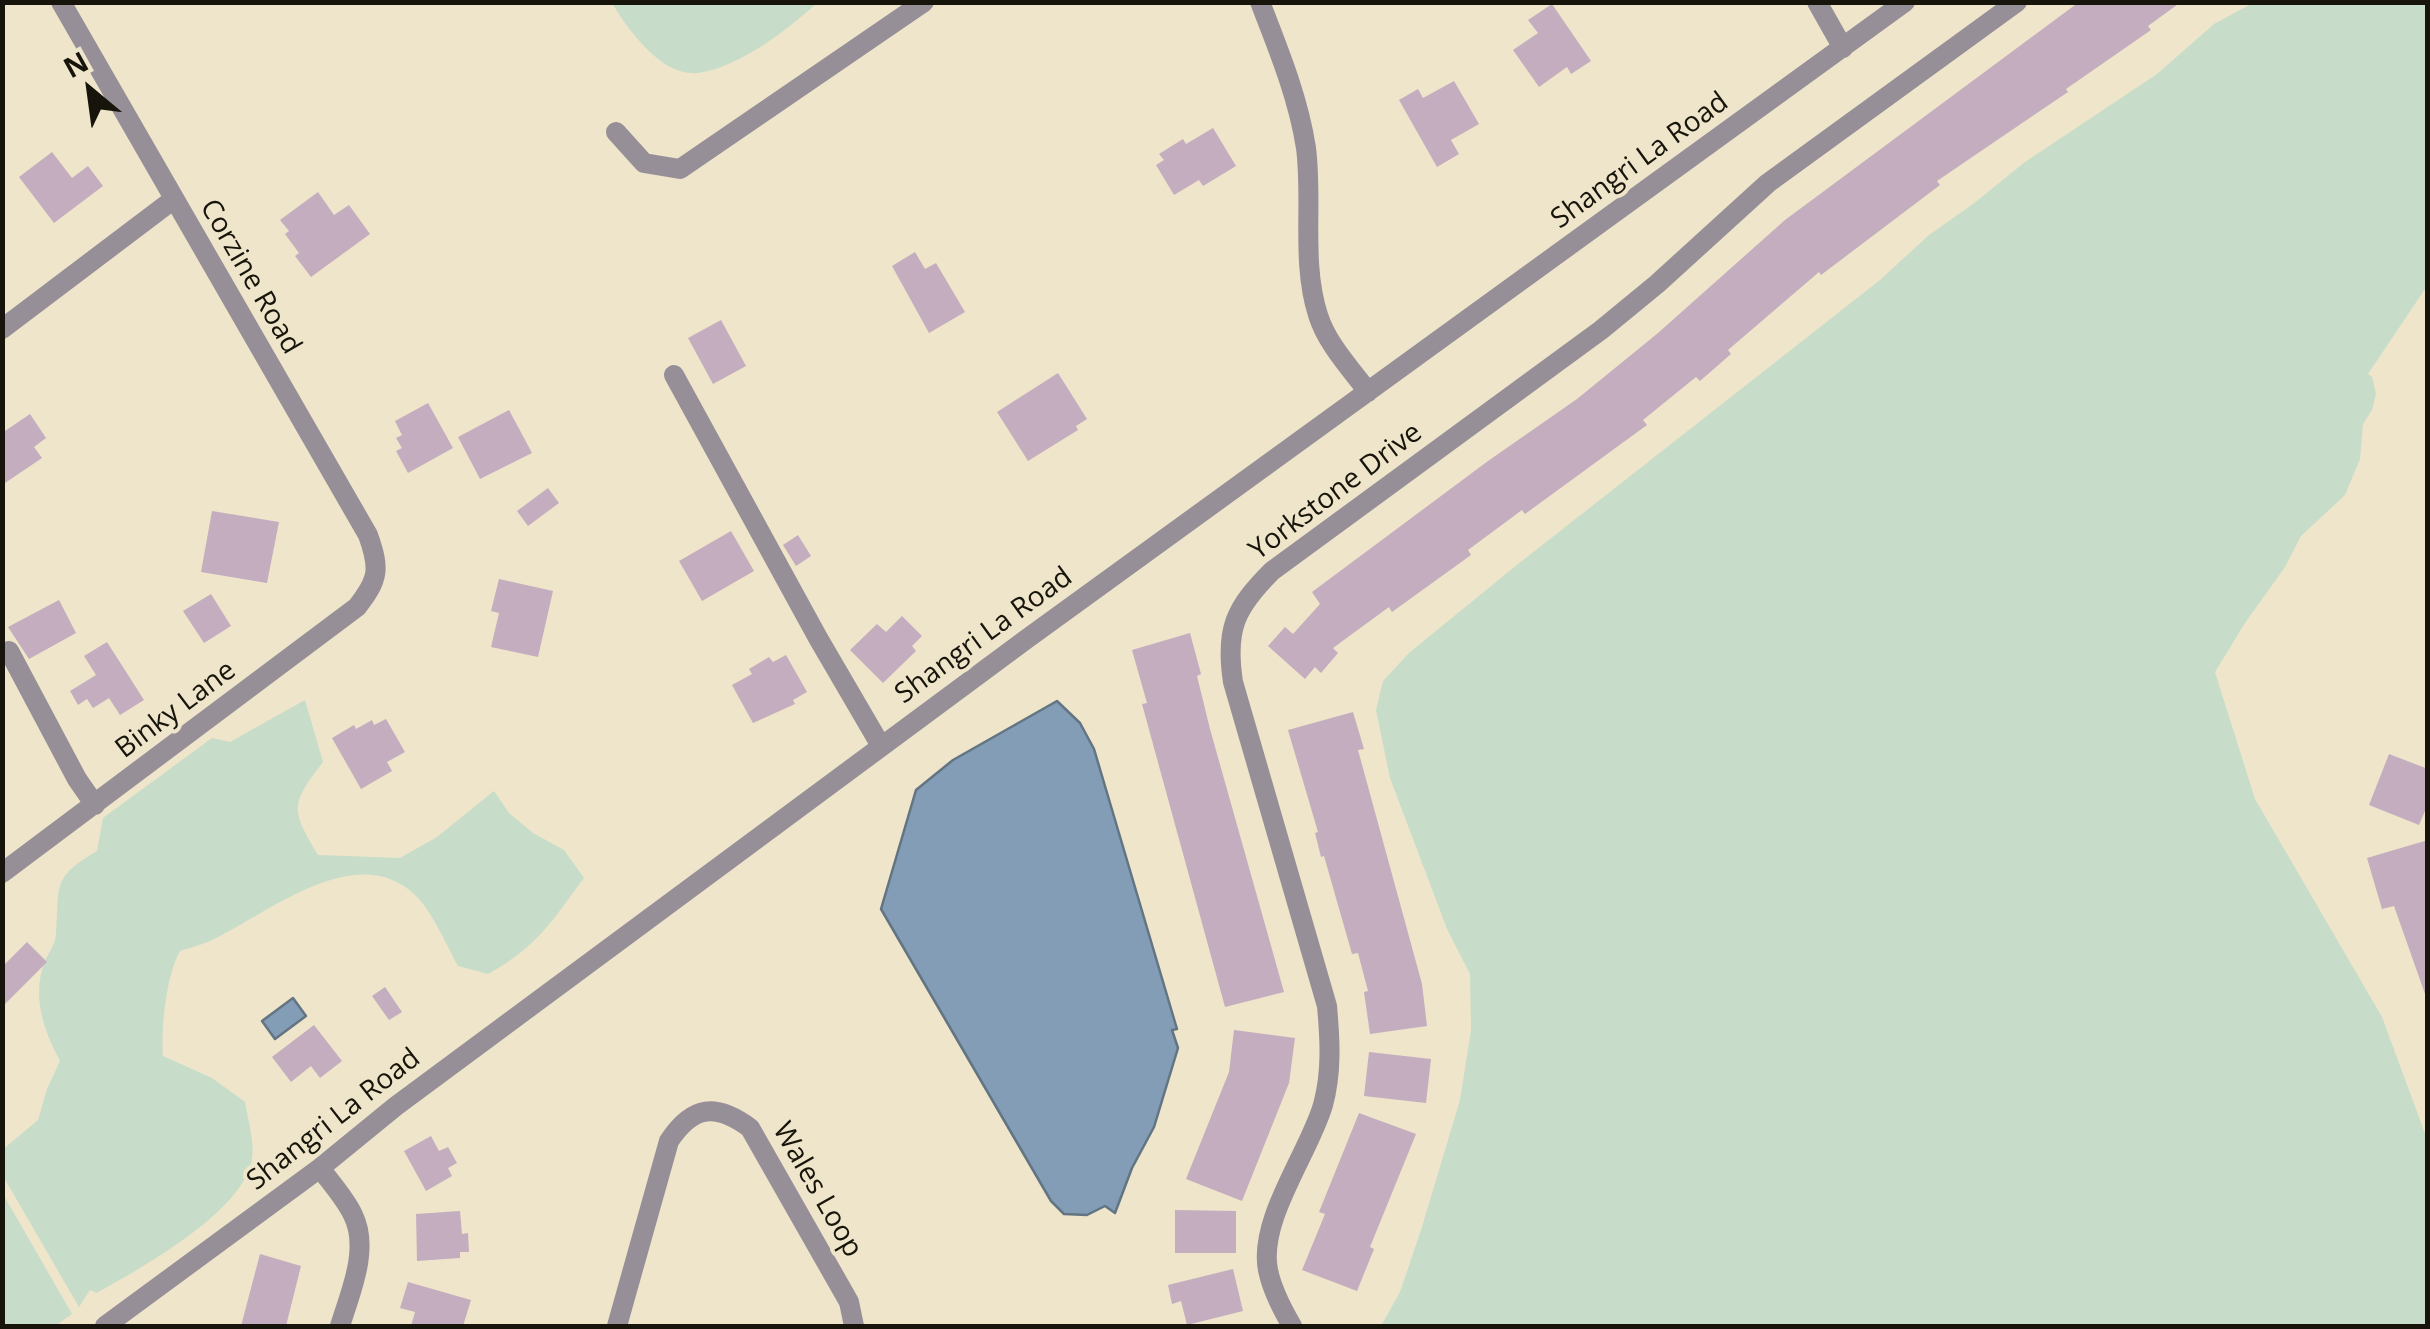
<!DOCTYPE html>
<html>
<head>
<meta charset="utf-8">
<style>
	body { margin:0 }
	#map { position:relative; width:2430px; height:1329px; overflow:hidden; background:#eee5ca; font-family:"Open Sans",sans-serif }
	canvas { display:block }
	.frame { position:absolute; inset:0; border:5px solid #17140b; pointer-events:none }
	.north { position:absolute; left:40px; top:40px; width:100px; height:100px; -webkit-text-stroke:8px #eee5ca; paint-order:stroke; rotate:331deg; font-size:28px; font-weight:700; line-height:40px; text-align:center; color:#17140b }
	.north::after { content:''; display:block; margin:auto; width:35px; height:45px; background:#17140b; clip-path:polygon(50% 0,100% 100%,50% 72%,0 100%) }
</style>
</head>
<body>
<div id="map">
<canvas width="2430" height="1329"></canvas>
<div class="frame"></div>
<div class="north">N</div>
</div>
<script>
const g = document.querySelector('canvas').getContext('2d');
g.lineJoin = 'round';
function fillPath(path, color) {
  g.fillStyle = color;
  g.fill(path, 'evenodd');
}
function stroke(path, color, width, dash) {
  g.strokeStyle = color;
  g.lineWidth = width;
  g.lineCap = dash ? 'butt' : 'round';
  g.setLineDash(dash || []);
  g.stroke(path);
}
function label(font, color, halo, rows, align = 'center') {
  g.font = font + ' "Open Sans",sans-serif';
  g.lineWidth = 8;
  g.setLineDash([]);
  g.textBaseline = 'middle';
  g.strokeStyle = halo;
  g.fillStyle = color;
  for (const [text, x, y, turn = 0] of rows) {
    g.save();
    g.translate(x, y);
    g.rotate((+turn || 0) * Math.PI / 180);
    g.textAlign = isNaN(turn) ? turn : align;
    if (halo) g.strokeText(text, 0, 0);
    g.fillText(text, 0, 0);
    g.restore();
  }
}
fillPath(new Path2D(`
	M612 3H817C787 30 740 67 698 73 662 77 628 30 612 3Z
	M2253 3H2427V286L2368 374 2372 377 2376 394 2372 410 2363 424 2360 459 2345 495 2301 536 2285 567 2245 623 2215 672 2255 799 2382 1017 2427 1139V1326H1381L1400 1292 1421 1230 1460 1100 1471 1030 1470 974 1447 929 1390 778 1376 710 1383 681 1409 653 1513 568 1880 280 1929 235 1973 204 2025 162 2157 74 2214 24Z
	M305 700 323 762C290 805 291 809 318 855L400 858 437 837 494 791 509 813 533 833 564 850 584 878C552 921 537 947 488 974L458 966C447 946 437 923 424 905 367 832 274 909 216 938 205 944 192 947 180 951 166 976 161 1027 163 1056L212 1078 245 1102C248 1120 256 1146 251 1164 237 1215 141 1268 97 1293L90 1290 79 1307 3 1176 2 1150 38 1120 47 1089 60 1061C44 1031 32 998 44 963 48 954 55 945 56 935 60 887 50 878 97 851L103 818 212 738 230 742Z
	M3 1194 72 1314 55 1326H3Z`), '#c7ddc9');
const water = new Path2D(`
	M1057 701 1080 723 1094 749 1177 1029 1172 1030 1178 1048 1154 1127 1132 1168 1115 1213 1105 1206 1087 1215 1064 1214 1051 1201 881 909 916 790 953 760Z
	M293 998 306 1016 275 1039 262 1021Z`);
fillPath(water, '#839db6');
stroke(water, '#637483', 2.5);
fillPath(new Path2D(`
	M2079 2H2181L2148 26 2151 30 2066 89 2068 92 2034 115 1937 181 1940 185 1821 275 1819 272 1728 350 1731 354 1700 381 1696 377 1643 420 1647 425 1525 514 1522 510 1468 550 1471 555 1392 612 1389 607 1333 648 1338 653 1321 673 1315 667 1305 679 1268 646 1285 627 1293 634 1320 604 1312 592 1488 461 1577 399 1658 333 1785 220Z
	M1552 4 1591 61 1571 74 1567 67 1539 87 1513 50 1538 33 1528 20Z
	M1454 81 1479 124 1451 140 1459 154 1437 167 1399 100 1418 89 1423 98Z
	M1213 128 1236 166 1203 186 1199 180 1174 195 1156 165 1164 160 1159 154 1183 139 1186 144Z
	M52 152 72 178 88 166 103 186 54 223 19 177Z
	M318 192 334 215 349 205 370 234 311 277 295 256 299 253 285 234 289 231 280 220Z
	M915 252 925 269 936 263 965 312 929 333 892 266Z
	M721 320 746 366 713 384 688 338Z
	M1058 373 1087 419 1076 426 1078 430 1028 461 997 412Z
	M428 403 453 448 408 473 396 451 402 448 396 438 402 435 395 421Z
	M509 410 532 453 480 479 458 437Z
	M30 414 46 438 34 447 42 458 2 485V433Z
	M548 488 559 503 528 526 517 511Z
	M212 511 279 522 267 583 201 572Z
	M731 531 754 571 702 601 679 561Z
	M798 535 811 556 796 566 783 545Z
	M499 579 553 591 538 657 491 647 499 613 491 611Z
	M211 594 231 626 204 643 183 611Z
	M59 600 76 633 29 659 8 627Z
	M902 616 922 636 912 646 916 651 883 683 850 650 877 624 886 632Z
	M1190 633 1201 674 1197 676 1210 729 1284 992 1225 1007 1142 704 1147 703 1132 650Z
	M107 642 144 700 120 715 109 698 93 708 87 699 78 705 70 691 96 675 84 656Z
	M786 655 807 692 793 700 795 704 753 723 732 685 752 674 749 669 769 657 773 662Z
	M1353 712 1364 749 1358 750 1422 984 1427 1026 1370 1034 1364 992 1368 991 1358 953 1352 954 1324 856 1321 857 1315 833 1318 832 1288 730Z
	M386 719 405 752 387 762 392 771 361 789 332 738 354 725 356 729 372 720 374 725Z
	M2389 754 2428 769V804L2419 825 2369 805Z
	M2428 840V993L2425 994 2394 906 2382 909 2367 858Z
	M27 942 47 962 2 1007V967Z
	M385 987 402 1012 389 1020 372 996Z
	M314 1025 342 1061 320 1078 311 1066 291 1082 272 1057Z
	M1234 1030 1295 1038 1289 1083 1242 1201 1186 1179 1229 1072Z
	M1369 1052 1431 1059 1426 1103 1364 1096Z
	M1359 1113 1416 1134 1370 1247 1374 1249 1357 1291 1302 1270 1325 1214 1319 1212Z
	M431 1136 439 1151 448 1147 457 1163 448 1168 452 1176 426 1191 404 1151Z
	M1175 1210 1236 1211V1253H1175Z
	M460 1211 462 1234 468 1233 469 1252H460V1258L417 1261 416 1214Z
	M260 1254 301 1266 286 1326H241Z
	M1233 1269 1243 1311 1187 1325 1181 1301 1172 1304 1168 1285Z
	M408 1282 471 1300 463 1326H411L415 1312 400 1308Z`), '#c4adbf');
stroke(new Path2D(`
	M1260 2C1279 51 1298 97 1306 148 1313 203 1301 262 1318 315 1327 344 1351 369 1368 392
	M1817 2 1843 48
	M616 132 644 163 680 169 924 2
	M2 329 174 199
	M674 375 818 638 881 746
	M9 651 77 779 95 805
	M2 873 357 607C379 579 380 569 368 535L61 2
	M320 1168C331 1183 345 1198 353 1215 370 1249 350 1293 340 1326
	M105 1326 320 1168 396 1106 1028 638 1905 2
	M617 1326 669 1141C693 1105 716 1103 750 1128L849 1302 854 1326
	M1292 1326C1282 1309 1272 1290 1268 1270 1258 1220 1309 1153 1323 1105 1332 1072 1330 1039 1327 1006L1233 682C1225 629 1235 608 1272 571L1601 330 1657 284 1768 183 2017 2`), '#978f98', 20);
label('28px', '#17140b', '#eee5ca', [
	["Shangri La Road",1640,161,-36],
	["Corzine Road",250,277,60],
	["Yorkstone Drive",1336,492,-37],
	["Shangri La Road",984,636,-36],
	["Binky Lane",176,710,-37],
	["Shangri La Road",334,1120,-38],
	["Wales Loop",817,1190,60]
]);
</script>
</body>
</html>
